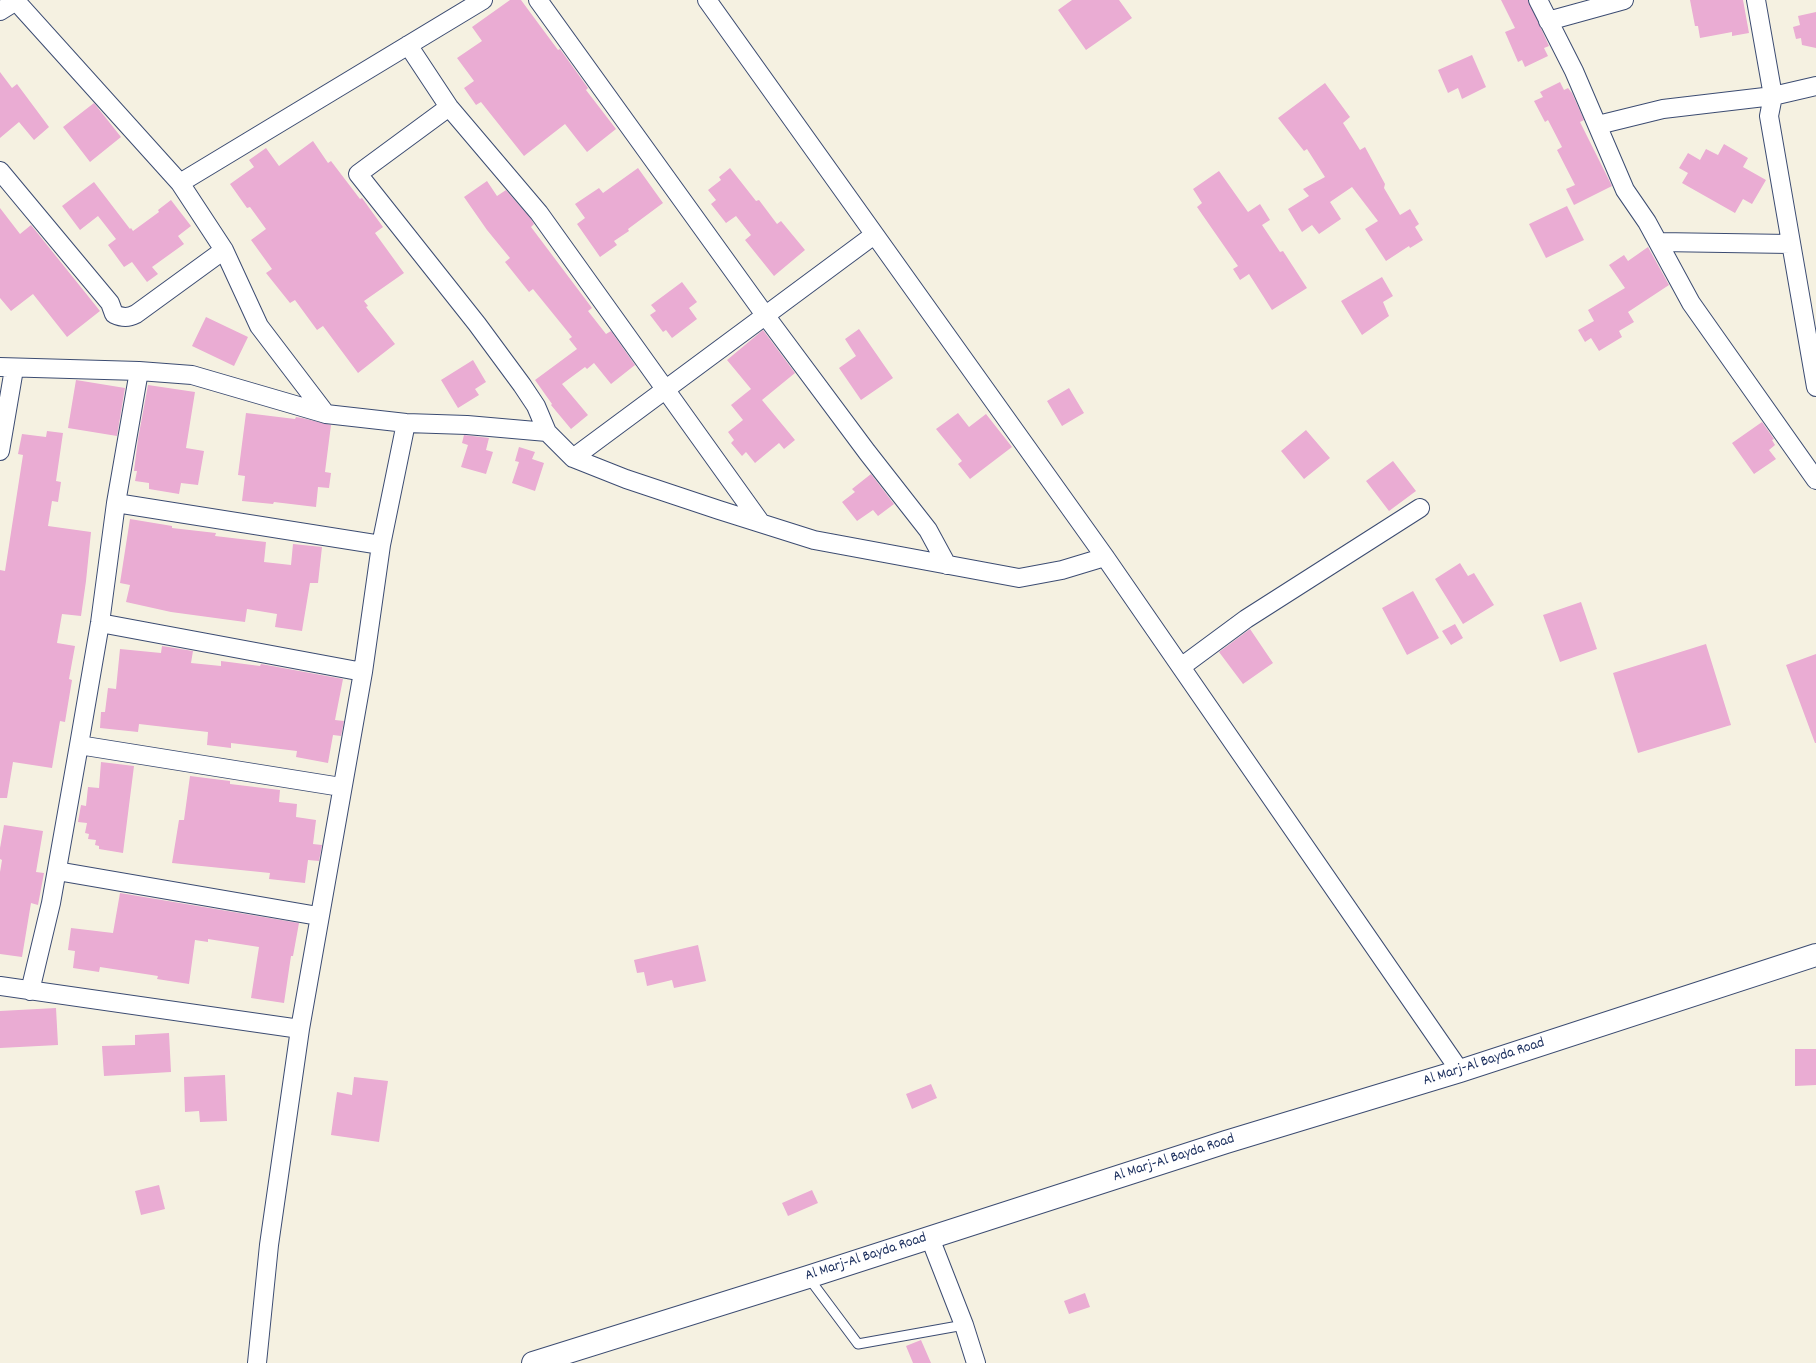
<!DOCTYPE html>
<html>
<head>
<meta charset="utf-8">
<style>
	body { margin:0 }
	canvas { display:block; background:#f5f1e1 }
</style>
</head>
<body>
<canvas width="1816" height="1363"></canvas>
<script>
const g = document.querySelector('canvas').getContext('2d');
g.lineJoin = 'round';
function fillPath(path, color) {
  g.fillStyle = color;
  g.fill(path, 'evenodd');
}
function stroke(path, color, width, dash) {
  g.strokeStyle = color;
  g.lineWidth = width;
  g.lineCap = dash ? 'butt' : 'round';
  g.setLineDash(dash || []);
  g.stroke(path);
}
function label(font, color, halo, rows, align = 'center') {
  g.font = font + ' Dekko,sans-serif';
  g.lineWidth = 3;
  g.setLineDash([]);
  g.textBaseline = 'middle';
  g.strokeStyle = halo;
  g.fillStyle = color;
  for (const [text, x, y, turn = 0] of rows) {
    g.save();
    g.translate(x, y);
    g.rotate((+turn || 0) * Math.PI / 180);
    g.textAlign = isNaN(turn) ? turn : align;
    if (halo) g.strokeText(text, 0, 0);
    g.fillText(text, 0, 0);
    g.restore();
  }
}
fillPath(new Path2D(`
	M510 0H521L558 50 560 49 588 88 586 90 616 129 587 152 565 124 524 156 481 102 476 105 464 88 474 81 457 58 482 41 472 27Z
	M1072 0H1119L1132 18 1086 50 1058 10Z
	M1501 0H1528L1549 46 1544 48 1548 56 1525 67 1522 60 1518 62 1505 32 1515 28Z
	M1690 0H1743L1749 33 1732 36V32L1700 38 1698 26H1695Z
	M1816 12V48L1802 45 1801 38 1796 39 1793 27 1800 25 1798 16Z
	M1472 55 1486 87 1462 99 1458 88 1448 93 1438 70Z
	M0 72 12 88 17 84 49 127 34 140 19 122 0 138Z
	M1560 82 1564 90 1568 88 1572 93 1584 120 1580 122 1612 186 1574 205 1566 189 1575 185 1557 150 1562 147 1548 120 1545 122 1534 101 1543 97 1540 92Z
	M1325 83 1350 117 1343 123 1360 150 1365 147 1385 184 1384 188 1400 215 1410 209 1419 224 1415 227 1423 240 1410 248 1409 246 1386 261 1365 229 1378 221 1352 187 1330 202 1341 219 1319 234 1312 225 1302 232 1288 209 1309 196 1303 189 1325 177 1307 149 1304 151 1278 118Z
	M94 103 121 137 90 162 63 127Z
	M313 141 328 163 331 161 360 199 362 198 383 227 375 233 404 273 364 301 368 306 366 307 395 344 358 373 323 326 317 330 295 300 290 303 266 273 272 269 251 240 266 229 250 207 247 208 230 184 254 167 249 160 266 148 279 166Z
	M1724 144 1748 158 1743 167 1766 180 1752 204 1743 199 1735 213 1682 183 1688 173 1679 168 1688 153 1700 160 1706 149 1718 155Z
	M638 168 663 203 628 229 629 231 614 241 617 245 600 257 577 224 585 218 575 204 599 188 603 193Z
	M730 168 756 201 759 200 777 224 781 221 805 250 774 276 745 240 751 235 736 216 726 223 711 204 716 200 708 190 721 180 719 177Z
	M1219 171 1248 212 1260 204 1270 220 1262 225 1280 252 1283 251 1307 288 1272 310 1249 274 1240 280 1233 269 1238 266 1197 207 1202 203 1193 189Z
	M487 181 497 196 506 190 531 219 534 224 531 227 592 308 588 311 606 334 611 331 635 365 611 384 594 363 587 369 585 367 562 384 588 415 571 429 551 405 552 404 535 380 577 349 569 339 572 337 533 289 529 292 505 262 510 258 487 230 464 197Z
	M94 182 130 229 131 228 133 231 159 212 158 210 171 200 191 226 178 236 184 244 152 267 158 274 147 282 132 262 124 267 108 245 116 239 98 216 80 230 62 206Z
	M1567 206 1584 240 1546 258 1529 224Z
	M0 208 20 234 31 225 100 311 67 337 33 294 11 311 0 298Z
	M1648 247 1669 285 1628 312 1634 322 1619 331 1622 337 1599 351 1591 338 1585 342 1578 330 1594 321 1588 310 1625 288 1609 265 1624 255 1628 261Z
	M1382 277 1393 296 1383 302 1389 316 1362 335 1341 301Z
	M682 282 697 302 689 308 697 319 672 338 666 330 663 332 650 315 656 311 651 305Z
	M206 317 248 337 234 366 192 346Z
	M859 329 893 378 861 400 839 368 856 356 845 339Z
	M763 330 795 373 762 400 795 440 784 449 779 443 755 463 746 452 742 456 731 443 734 440 728 432 743 420 731 405 751 389 727 360Z
	M473 360 486 382 475 389 479 395 458 408 441 380Z
	M76 380 125 388 117 436 68 428Z
	M148 385 195 392 186 448 204 451 198 485 181 483 179 494 149 489V483L135 481 137 471H134L138 439Z
	M1069 388 1084 413 1062 426 1047 401Z
	M246 413 295 419 296 417 302 418 331 425 325 472 331 473 329 488 318 487 316 507 274 502 273 504 242 501 245 476 238 475Z
	M958 413 969 427 986 414 1012 447 970 479 958 464 962 461 936 429Z
	M1762 422 1774 439 1772 440 1775 445 1769 450 1776 459 1754 474 1732 443Z
	M1306 430 1330 458 1304 479 1281 451Z
	M47 431 63 433 56 481 61 482 58 502 52 501 48 526 91 532 86 581 81 616 62 614 57 643 75 646 69 679 72 680 65 722 60 721 52 768 13 762 7 798H0V570L5 571 23 455 18 454 22 434 46 437Z
	M464 435 489 438 486 450 493 452 486 474 461 467 468 445 462 443Z
	M519 447 535 452 532 459 544 463 535 491 512 483 519 462 515 461Z
	M1393 461 1416 491 1389 511 1366 481Z
	M871 474 894 504 878 516 873 510 857 521 842 502 855 492 852 489Z
	M130 519 172 526V528L216 533 215 536 266 542 264 562 291 565 293 544 322 547 318 583H310L302 631 275 627 277 614 247 609 245 622 171 612 126 602 130 585 120 583Z
	M1460 563 1468 576 1474 573 1494 605 1463 624 1435 579Z
	M1413 591 1439 638 1407 655 1382 608Z
	M1581 602 1597 649 1560 662 1543 615Z
	M1455 624 1463 638 1451 645 1442 631Z
	M1250 629 1273 663 1243 684 1219 652Z
	M1706 644 1731 725 1638 753 1613 673Z
	M162 646 193 651 191 663 221 666V661L260 666 261 664 343 679 335 720 344 721 341 736 333 735 328 763 296 757 297 751 231 743V748L207 745 208 732 139 724 138 732 100 728 101 712H105L108 688 116 689 120 649 161 653Z
	M1816 654V743H1815L1786 665Z
	M101 762 134 766 123 853 99 849V846L95 845 96 840 88 839 89 834 85 833 87 823 78 822 81 805 86 806 88 787 99 788Z
	M190 776 230 781V784L280 790 279 802 297 804 296 817 316 820 313 844 322 845 319 861 308 860 305 883 269 879 270 873 172 863 179 820H184Z
	M4 825 43 831 36 872 44 873 38 905 31 903 22 957 0 954V872L2 860 0 859V848Z
	M120 893 299 923 293 956H291L284 1003 251 998 259 947 208 939V942L195 940 189 984 157 979 158 976 100 967 99 972 73 968 75 951 68 950 71 928 113 933Z
	M698 945 706 981 674 988 672 980 647 986 644 972 637 973 634 960Z
	M56 1008 58 1045 0 1048V1011Z
	M169 1033 171 1072 104 1076 102 1046 135 1045V1035Z
	M1795 1049H1816V1085L1795 1086Z
	M225 1075 227 1121 200 1122 199 1111 185 1112 184 1077Z
	M354 1077 388 1081 379 1142 331 1135 337 1092 352 1095Z
	M931 1084 937 1098 912 1109 906 1094Z
	M159 1185 165 1209 141 1215 135 1191Z
	M812 1190 818 1203 788 1216 782 1203Z
	M1085 1293 1090 1307 1069 1314 1064 1301Z
	M921 1340 931 1363H913L906 1346Z`), '#eaacd3');
const service = new Path2D(`
	M808 1277 858 1344 964 1325`);
const minor = new Path2D(`
	M15 0 180 183 224 250 259 326 326 414
	M538 0 765 315 867 452 928 530 947 565
	M707 0 1105 557 1460 1071
	M1538 0 1574 71 1625 190 1647 222 1691 303 1816 480
	M1756 0 1773 96 1769 116 1816 387
	M0 11 16 1
	M1548 21 1624 0
	M408 45 449 107 539 213 761 523
	M449 107 358 174 477 324 522 385 536 406 547 432
	M1598 125 1663 109 1773 96 1816 86
	M0 171 110 303 114 314C123 318 128 318 136 314L224 250
	M180 183 483 0
	M1659 242 1790 244
	M0 367 139 371 192 375 326 414 406 423 467 425 547 432 573 458 626 479 719 510 814 540 1019 578 1062 570 1105 557
	M0 451 14 369
	M573 458 874 235
	M116 503 381 545
	M100 623 363 672
	M1181 667 1246 619 1420 508
	M79 745 341 787
	M57 871 318 916
	M0 986 300 1029
	M30 991 51 903 79 745 100 623 116 503 139 371
	M930 1238 964 1325 976 1363
	M257 1363 269 1245 300 1029 363 672 381 545 406 423`);
const trunk = new Path2D(`
	M533 1363 808 1277 1226 1142 1460 1071 1816 955`);
stroke(service, '#3c4c72', 11);
stroke(minor, '#3c4c72', 20);
stroke(trunk, '#3c4c72', 24);
stroke(service, '#fff', 9);
stroke(minor, '#fff', 18);
stroke(trunk, '#fff', 22);
label('15px', '#1b2f5e', '#fff', [
	["Al Marj-Al Bayda Road",1484,1063,-18],
	["Al Marj-Al Bayda Road",1174,1159,-18],
	["Al Marj-Al Bayda Road",866,1258,-18]
]);
</script>
</body>
</html>
